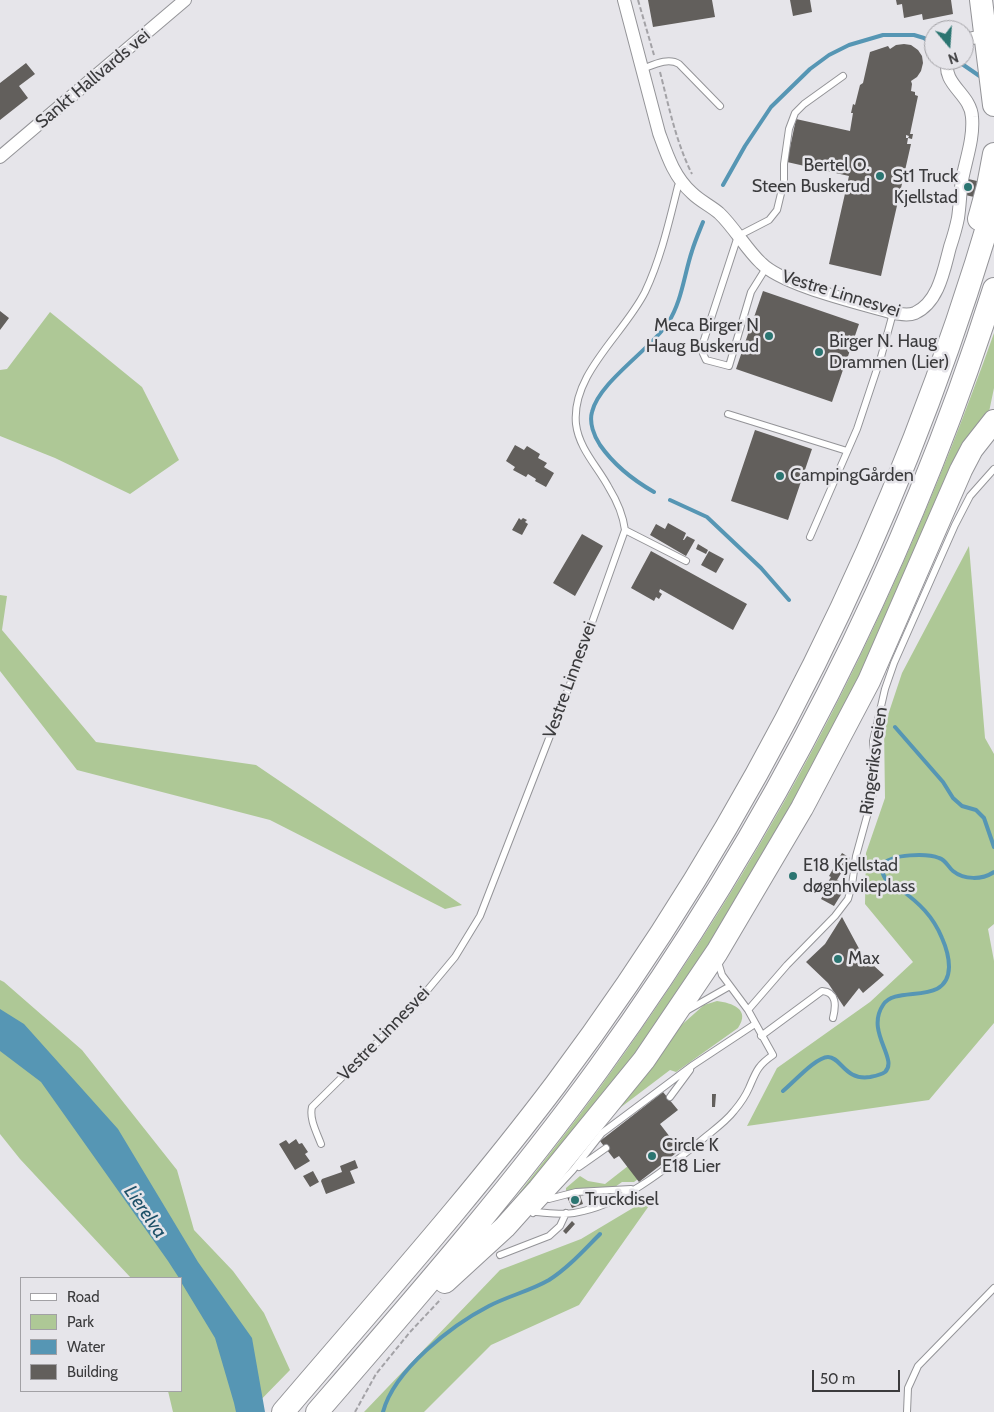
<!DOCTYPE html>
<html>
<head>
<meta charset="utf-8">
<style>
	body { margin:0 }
	#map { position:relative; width:994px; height:1412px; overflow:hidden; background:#e6e5ea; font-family:Cabin,sans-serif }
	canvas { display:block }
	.legend { position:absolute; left:20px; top:1277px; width:162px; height:115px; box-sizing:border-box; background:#e6e5ea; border:1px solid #a2a1a5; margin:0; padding:6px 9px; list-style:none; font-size:15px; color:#3b3b3d }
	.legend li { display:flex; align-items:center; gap:10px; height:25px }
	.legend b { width:25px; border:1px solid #a2a1a5 }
	.north { position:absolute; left:924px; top:20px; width:50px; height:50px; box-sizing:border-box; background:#e6e5ea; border:1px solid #a2a1a5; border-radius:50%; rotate:162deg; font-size:14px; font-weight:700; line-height:20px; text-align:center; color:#3b3b3d }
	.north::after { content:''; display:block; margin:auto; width:18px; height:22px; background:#2b7571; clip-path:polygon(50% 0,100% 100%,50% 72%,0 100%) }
	.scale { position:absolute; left:812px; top:1370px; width:88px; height:22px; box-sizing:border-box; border:2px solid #3b3b3d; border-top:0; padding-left:6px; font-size:15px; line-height:18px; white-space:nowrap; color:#3b3b3d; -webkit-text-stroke:4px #e6e5ea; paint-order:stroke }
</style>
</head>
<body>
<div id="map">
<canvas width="994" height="1412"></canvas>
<ul class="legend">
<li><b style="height:6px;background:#fff"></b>Road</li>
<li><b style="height:14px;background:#aec896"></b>Park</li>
<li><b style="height:14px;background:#5696b4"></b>Water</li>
<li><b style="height:14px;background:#625f5c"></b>Building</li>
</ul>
<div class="north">N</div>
<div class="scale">50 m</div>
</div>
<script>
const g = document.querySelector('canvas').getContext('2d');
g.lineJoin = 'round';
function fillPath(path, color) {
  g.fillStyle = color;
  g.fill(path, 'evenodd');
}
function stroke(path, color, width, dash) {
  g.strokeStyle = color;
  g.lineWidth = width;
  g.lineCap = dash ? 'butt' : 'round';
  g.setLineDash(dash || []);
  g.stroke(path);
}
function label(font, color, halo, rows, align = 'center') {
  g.font = font + ' Cabin,sans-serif';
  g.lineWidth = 5;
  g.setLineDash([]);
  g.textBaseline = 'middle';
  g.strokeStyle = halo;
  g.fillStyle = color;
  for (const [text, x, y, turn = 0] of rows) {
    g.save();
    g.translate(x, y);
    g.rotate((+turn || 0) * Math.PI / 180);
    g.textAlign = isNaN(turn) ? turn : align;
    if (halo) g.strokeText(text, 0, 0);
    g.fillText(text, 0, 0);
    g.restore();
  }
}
fillPath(new Path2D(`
	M50 312 142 387 179 460 130 494 55 458 0 436V370L7 369Z
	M994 333V388L989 412 819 766 638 1059 510 1208 509 1206C540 1166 571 1127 601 1086 667 995 729 900 784 802 868 653 937 494 994 333Z
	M969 546 985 738 994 754V924L988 929 994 961V1023L929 1100 747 1126 777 1068 870 1002 913 962 865 904 866 853 885 798 884 727 902 673Z
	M0 595 7 596 2 630 96 742 256 765 462 905 445 909 270 820 77 770 0 671Z
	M0 980 4 982 82 1050 177 1170 194 1230 233 1271 264 1313 290 1370 249 1412H173L168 1391H181V1278H131L20 1159 0 1134Z
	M717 1001C732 1003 751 1009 738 1028L676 1072 670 1070 608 1117 677 1029 704 1005Z
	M628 1166 638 1179 634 1182H622L615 1187 566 1191V1188L580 1176 588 1181 605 1184Z
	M658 1193 579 1305 491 1345 424 1412H364L500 1270 581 1239Z`), '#aec896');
fillPath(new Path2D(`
	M0 1009 24 1024 118 1129 198 1262 252 1338 265 1412H236L234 1403 215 1338 181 1282V1278H179L168 1261 41 1082 0 1051Z`), '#5696b4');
stroke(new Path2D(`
	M962 64 981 77
	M723 185 745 146 771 107 810 69 829 55 849 45 883 35H914L924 38 934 45
	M654 492C633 480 614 465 600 445 594 436 589 423 592 412 599 382 650 350 668 323 682 301 684 275 692 251 695 241 699 232 703 222
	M670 500 707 517 761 568 789 600
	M895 727 943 782 953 798 962 806 976 810 984 818 994 847
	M783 1091C794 1082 816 1057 828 1057 841 1057 845 1081 870 1077 875 1076 881 1075 885 1072 899 1059 865 1032 883 1005 896 984 948 1007 949 967 949 957 946 947 942 938 933 916 919 903 900 889 895 886 888 884 885 878 882 874 882 869 883 864 892 854 927 853 939 858 946 860 948 867 953 871 964 880 982 880 994 872
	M383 1412C394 1370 452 1325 489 1306 508 1296 530 1291 549 1280 568 1268 584 1250 600 1234`), '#5696b4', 4);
fillPath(new Path2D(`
	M648 0H712L715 17 653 27Z
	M790 0H810L812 12 793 16Z
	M896 0H951L953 14 923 20 922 14 904 18 902 4 897 5Z
	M904 44 911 45 918 50 922 56 923 63 921 71 917 77 911 81 912 84 911 91 915 92V95L918 96 910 134H913L912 139 908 138 909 136 906 135V138H908L907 144H911L881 276 829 264 849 176 787 162 796 119 850 131 853 113H851L853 104 855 105 860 85 863 83 870 52 888 46 890 49 896 45Z
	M26 63 35 74 19 86 28 98 0 120V83Z
	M964 178 977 181 974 197 961 194Z
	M763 291 859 324 846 362H844L843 364H845L832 402 736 369 749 331 752 332V330L750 329Z
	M0 311 9 318 0 330Z
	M755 430 812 449 788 520 731 501Z
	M515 445 524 450 527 446 540 454 538 458 547 463 544 467 554 473 546 487 535 481 536 479 528 474 526 477 513 470 515 467 506 461Z
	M519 518 521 520 523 518 527 520 525 522 528 524 522 535 512 530Z
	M668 523 686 533 683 540H684L687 536 695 540 686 556 650 535 656 524 665 529Z
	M582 534 603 546 575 596 553 583Z
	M698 544 708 550 706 554 696 549Z
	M651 551 747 604 733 630 660 589 659 592 662 594 659 599 656 597 654 601 631 588Z
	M709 551 724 559 716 573 701 565Z
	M842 853 850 858 837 880 847 885 834 906 821 899 825 892 823 891 831 877 829 876Z
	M842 917 863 956 884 975 863 993 859 988 844 1007 828 983 806 962 825 944Z
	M663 1092 678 1110 660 1124 680 1150 639 1182 619 1156 614 1159 600 1141Z
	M712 1094H716L715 1107H712Z
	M296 1139 299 1144 302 1143 308 1152 305 1154 310 1161 295 1170 279 1144 286 1140 289 1144Z
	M355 1160 358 1168 350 1171 355 1183 326 1194 321 1181 322 1179 342 1172 340 1166Z
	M313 1171 319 1182 310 1187 303 1176Z
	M579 1192 583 1204 572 1208 567 1197Z
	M572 1221 575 1224 566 1234 563 1231Z`), '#625f5c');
const lane = new Path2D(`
	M642 69C653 65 668 57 679 64L720 106
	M766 268 751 292 729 366 706 360 701 349 738 236 769 220 777 210 784 181V164L789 129 795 113 804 104 843 76
	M728 414 847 451
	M625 530 686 561
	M810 537 857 429 881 357 893 313
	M688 1010 730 986
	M748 1010 787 965 835 916 848 899 852 885 856 856 872 798 875 769 873 741 885 689 894 663 955 525 970 496 994 469
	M761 1036 822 991C837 992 836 1006 833 1018
	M670 1097 690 1070
	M321 1144C317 1133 309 1119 312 1107L415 1005 455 957 480 916 569 687 625 530C623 515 617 501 609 488 598 467 579 449 576 424 571 374 624 334 645 292 661 258 669 222 678 186L681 182
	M579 1167 606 1148
	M549 1199 576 1192 631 1189
	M536 1212C549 1213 562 1215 574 1213 621 1205 661 1173 697 1144 709 1133 724 1124 734 1111 740 1104 745 1097 749 1088 756 1072 757 1066 773 1055L748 1010 722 975 718 962
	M533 1213 573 1170 602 1133 693 1065 755 1024
	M500 1255 549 1236 560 1226 566 1213
	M907 1412 908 1388 918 1366 994 1288`);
const street = new Path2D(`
	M624 0 659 133C667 155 674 177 692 193 700 201 711 206 719 213 734 227 746 249 761 263 784 286 860 303 893 313 901 314 908 316 915 313 939 302 944 269 950 247 953 238 956 228 958 218 960 205 960 193 962 180 966 159 974 138 972 117 971 94 941 84 948 60
	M964 40 986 35
	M0 157 185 0`);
const highway = new Path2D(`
	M981 0 994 105
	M979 219 988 186 994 154
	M445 1282 505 1227 539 1189 644 1060 717 952 802 808 869 681 961 470 972 449 994 421
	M283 1412C375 1304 470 1198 556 1084 753 821 902 520 994 204
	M317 1412C414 1300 512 1188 599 1068 770 832 906 567 994 289`);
stroke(lane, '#949498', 8);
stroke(street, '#949498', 14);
stroke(highway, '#949498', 24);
stroke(new Path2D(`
	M638 0 654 55
	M660 72C669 107 676 142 692 174
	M355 1412 376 1374 410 1332 441 1299`), '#a3a2a6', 2, [5, 2.5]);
stroke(lane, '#fff', 6);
stroke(street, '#fff', 12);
stroke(highway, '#fff', 22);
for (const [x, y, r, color] of [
	[880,176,5,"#2b7571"],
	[968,187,5,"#2b7571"],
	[769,336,5,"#2b7571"],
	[819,352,5,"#2b7571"],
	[780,476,5,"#2b7571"],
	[793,876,5,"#2b7571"],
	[838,959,5,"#2b7571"],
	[652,1156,5,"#2b7571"],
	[575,1200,5,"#2b7571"]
]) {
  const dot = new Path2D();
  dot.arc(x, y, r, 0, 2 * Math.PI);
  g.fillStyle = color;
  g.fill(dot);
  stroke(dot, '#e6e5ea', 2);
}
label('18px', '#3b3b3d', '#e6e5ea', [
	["Sankt Hallvards vei",93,79,-40],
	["Vestre Linnesvei",841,294,17],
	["Vestre Linnesvei",570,680,-70],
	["Ringeriksveien",874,761,-82],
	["Vestre Linnesvei",384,1034,-46]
]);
label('18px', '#3b3b3d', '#e6e5ea', [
	["Bertel O.",870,166,"right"],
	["Steen Buskerud",870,187,"right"],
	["St1 Truck",958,177,"right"],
	["Kjellstad",958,198,"right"],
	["Meca Birger N",759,326,"right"],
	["Haug Buskerud",759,347,"right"],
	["Birger N. Haug",829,342],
	["Drammen (Lier)",829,363],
	["CampingGården",790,476],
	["E18 Kjellstad",803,866],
	["døgnhvileplass",803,887],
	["Max",848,959],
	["Circle K",662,1146],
	["E18 Lier",662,1167],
	["Truckdisel",585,1200]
], 'left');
label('italic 19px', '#1e5168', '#e6e5ea', [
	["Lierelva",145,1212,55]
]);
</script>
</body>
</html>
